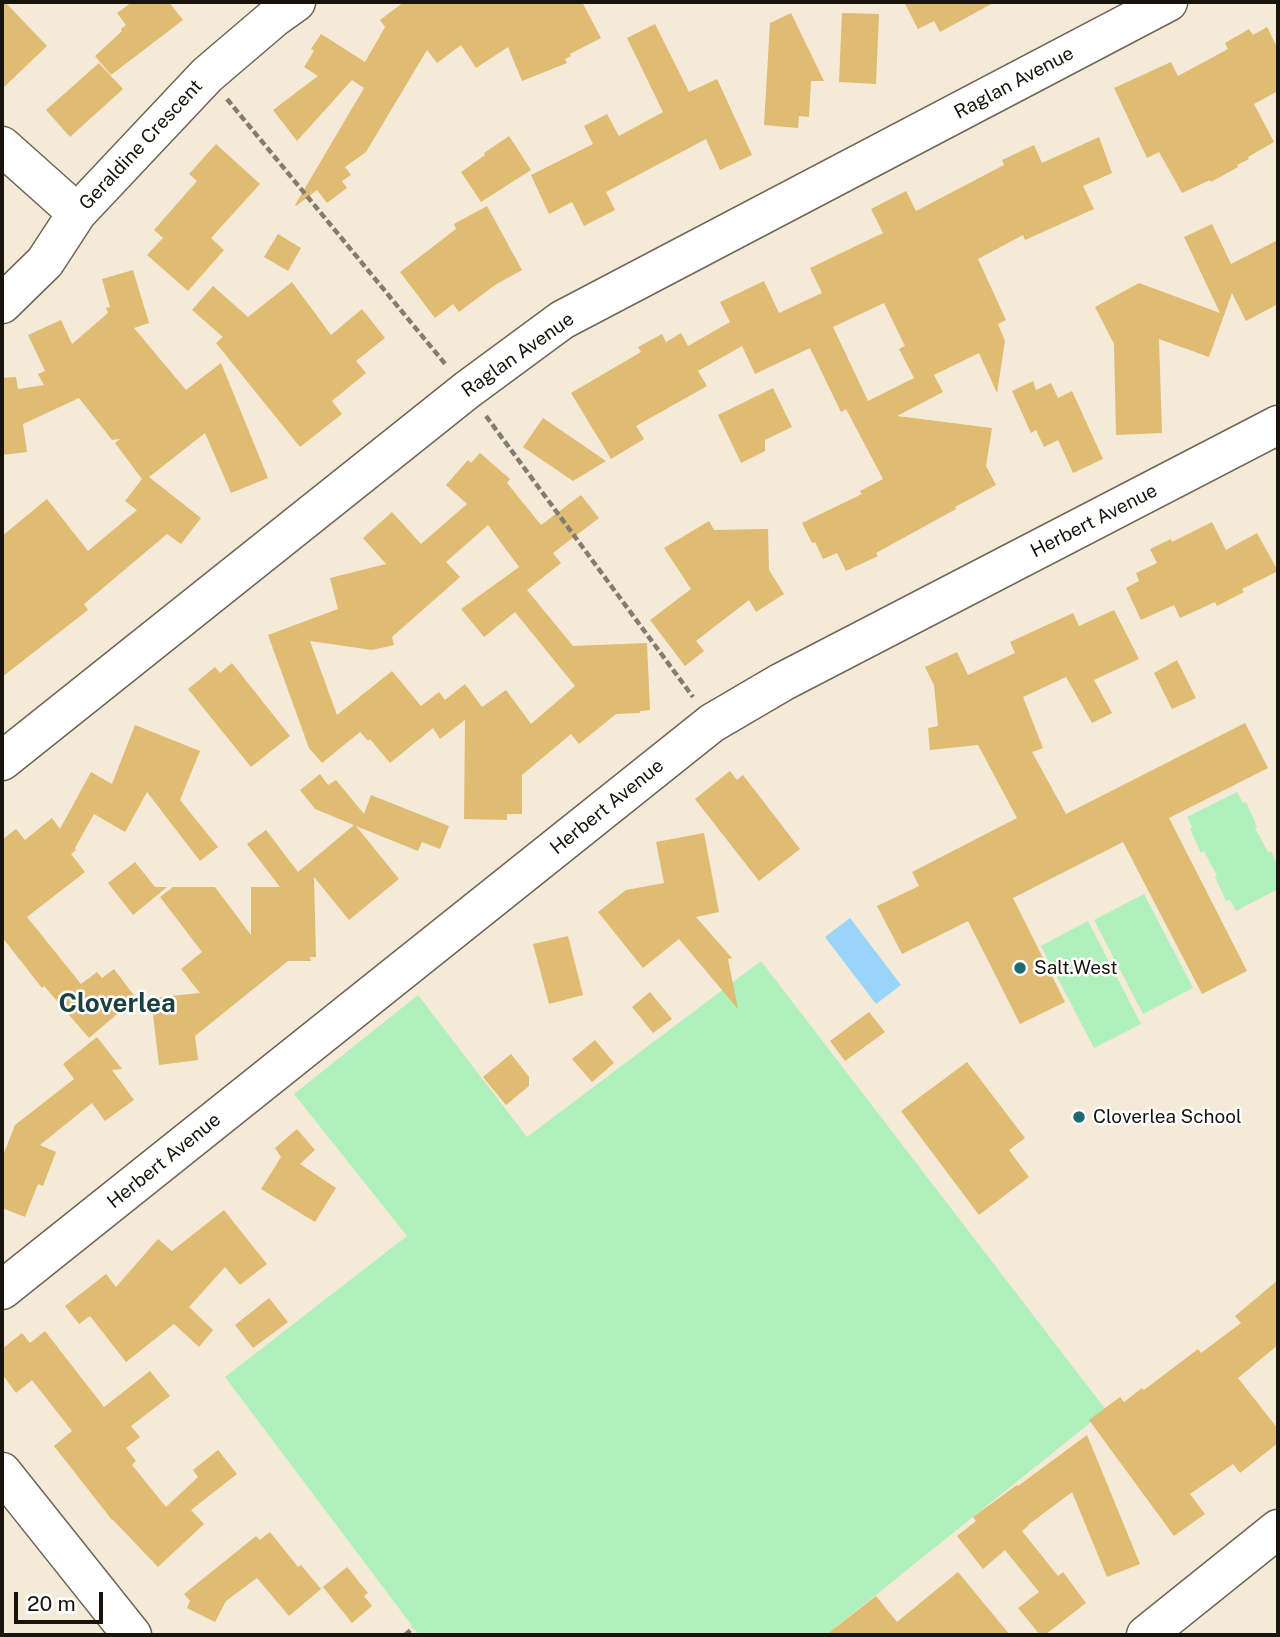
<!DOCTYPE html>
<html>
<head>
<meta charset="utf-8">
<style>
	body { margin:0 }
	#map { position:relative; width:1280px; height:1637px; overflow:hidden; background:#f4ead7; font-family:"Public Sans",sans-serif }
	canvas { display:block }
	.frame { position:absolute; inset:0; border:4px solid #17140d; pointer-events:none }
	.scale { position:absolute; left:14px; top:1592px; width:89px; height:32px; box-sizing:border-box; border:4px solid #17140d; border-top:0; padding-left:9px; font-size:21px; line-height:24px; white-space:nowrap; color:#17140d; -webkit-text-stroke:5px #fff; paint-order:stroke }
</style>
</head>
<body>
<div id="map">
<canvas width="1280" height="1637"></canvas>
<div class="frame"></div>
<div class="scale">20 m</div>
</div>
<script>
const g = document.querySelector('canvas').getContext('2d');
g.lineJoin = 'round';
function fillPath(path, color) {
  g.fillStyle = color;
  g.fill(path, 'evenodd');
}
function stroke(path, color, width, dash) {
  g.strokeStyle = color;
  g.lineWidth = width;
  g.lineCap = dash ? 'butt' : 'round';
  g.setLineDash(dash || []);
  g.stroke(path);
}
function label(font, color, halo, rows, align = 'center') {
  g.font = font + ' "Public Sans",sans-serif';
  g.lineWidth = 5;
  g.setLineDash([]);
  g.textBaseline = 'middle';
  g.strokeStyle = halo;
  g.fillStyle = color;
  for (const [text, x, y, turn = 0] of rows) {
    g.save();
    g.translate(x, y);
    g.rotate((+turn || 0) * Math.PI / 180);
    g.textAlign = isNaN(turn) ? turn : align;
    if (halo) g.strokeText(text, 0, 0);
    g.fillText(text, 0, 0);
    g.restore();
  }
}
fillPath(new Path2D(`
	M1237 792 1243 803 1246 802 1257 827 1255 828 1268 852 1271 851 1278 866V889L1236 911 1230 900 1226 901 1215 877 1217 876 1204 851 1201 853 1190 829 1192 827 1187 817Z
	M1144 894 1193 988 1143 1014 1094 920Z
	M1088 921 1141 1024 1094 1048 1041 946Z
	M761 961 1106 1410 826 1635H419L225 1377 407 1236 294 1094 418 995 527 1137Z`), '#b0f0bc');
fillPath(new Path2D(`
	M850 918 901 985 876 1004 825 937Z`), '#99d5fa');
fillPath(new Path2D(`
	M2 2H5L47 46 2 89Z
	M132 2H169L183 20 111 75 95 56 122 31 121 29 126 25 117 13Z
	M404 2H582L601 38 570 54 571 56 565 59 567 63 522 81 508 47 476 68 461 45 437 63 427 50 366 152 345 167 351 175 342 181 347 188 327 203 317 190 296 206 295 205 364 88 352 80 297 141 273 110 318 76 304 67 314 51 311 49 321 34 365 62 385 27 380 20Z
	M904 2H995L940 32 934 21 918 29Z
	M791 13 824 81H811L809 117 799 116 798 128 764 125 770 23Z
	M842 13 879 14 876 84 839 82Z
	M655 24 689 92 717 79 752 155 720 170 706 139 606 192 615 210 584 226 572 202 549 214 531 175 593 144 584 126 607 114 619 136 663 112 627 38Z
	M1267 27 1278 49V91L1254 104 1274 142 1248 157 1249 159 1237 165 1238 167 1211 182 1210 180 1182 193 1159 152 1147 158 1114 88 1171 62 1178 76 1228 49 1225 43 1249 29 1253 35Z
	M99 63 123 89 70 137 46 110Z
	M509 136 531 170 481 202 461 172 485 155 484 153Z
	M1099 137 1112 173 1083 186 1094 209 1025 240 1023 235 978 259 1006 320 998 324 1005 341 997 393 979 353 934 375 943 392 897 416 992 428 986 466 996 485 955 507 956 509 876 553 878 556 846 571 837 553 823 559 815 542 812 543 802 523 862 494 860 491 883 479 846 409 841 412 810 348 755 374 742 346 698 371 707 386 636 426 644 439 611 459 571 393 641 352 638 347 662 334 666 342 681 333 688 346 730 322 720 302 764 281 779 313 822 293 810 268 883 233 871 209 906 191 916 211 1004 165 1002 160 1034 145 1042 163ZM884 303 905 346 899 349 914 378 868 401 833 327Z
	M216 144 260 184 211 238 224 250 188 291 147 255 163 238 154 230 197 181 189 174Z
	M487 206 522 270 495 285 459 312 453 304 435 318 400 272 456 229 454 224Z
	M1212 224 1231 264 1278 240V304L1246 321 1232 293 1209 357 1159 339 1162 433 1116 435 1114 344 1095 307 1139 283 1220 313 1184 237Z
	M278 234 301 248 288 271 264 257Z
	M133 270 149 323 134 328 186 390 221 363 268 478 231 493 205 433 149 477 201 518 181 544 167 534 84 604 88 610 2 677V536L47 499 88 551 137 510 125 501 142 479 115 443 120 439 112 440 79 398 23 424 27 452 2 455V378L16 377 18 389 44 385 38 374 45 371 28 335 61 320 72 344 108 313 106 308 110 307 102 279Z
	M292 282 331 335 362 309 385 338 356 361 366 373 332 401 342 414 300 447 216 343 223 337 192 310 213 286 248 317Z
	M1033 381 1036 390 1051 383 1058 398 1072 391 1103 459 1073 473 1058 440 1044 447 1036 430 1031 433 1012 391Z
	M773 388 792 427 765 440V451L741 463 718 415Z
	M543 418 606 461 573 481 523 447Z
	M480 453 510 479 507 483 541 525 581 495 599 518 553 553 561 563 527 590 573 646 647 643 650 710 640 711V713L616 714 579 744 571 734 522 775V814H507V820L464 819 465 720 440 739 433 728 390 763 370 739 368 741 360 732 322 763 309 748 268 635 338 609 330 578 386 564 363 538 392 512 421 544 467 504 446 485 468 460 471 463ZM488 525 519 567 461 609 484 637 515 612 575 686 531 724 506 690 482 707 465 684 445 700 439 692 421 706 392 671 337 715 310 641 372 650 394 645 392 637 460 577 446 562Z
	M709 521 714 530 768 529 769 570 784 594 756 612 749 600 696 641 704 651 685 666 650 620 691 589 664 548Z
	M1212 522 1226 550 1257 533 1278 571 1242 589 1244 592 1217 606 1215 602 1180 618 1174 605 1141 620 1126 588 1139 581 1136 573 1157 563 1150 549 1171 539 1172 542Z
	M1114 610 1139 659 1094 680 1112 713 1092 723 1066 677 1023 697 1043 748 1032 752 1066 814 1245 723 1268 768 1169 818 1247 971 1202 994 1123 842 1013 898 1065 1002 1020 1024 968 921 902 954 877 906 919 886 912 872 1017 818 978 745 930 750 928 728 938 726 934 685 925 667 957 652 968 675 1015 653 1010 642 1073 613 1079 626Z
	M1177 660 1196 698 1172 709 1154 673Z
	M232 663 290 736 251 767 188 689 215 667 220 673Z
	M135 725 200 751 180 800 218 847 200 861 147 792 125 832 94 814 75 848 76 850 71 854 85 872 27 917 81 984 97 972 102 978 114 969 136 998 89 1038 44 986 42 988 2 937V840L16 829 25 840 52 818 60 829 91 772 112 784Z
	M730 771 737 780 743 775 800 849 759 881 695 799Z
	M320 774 328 785 336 780 364 814 371 795 449 826 440 849 422 842 418 851 356 826 399 879 349 920 314 877 316 957H310L311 961H288L195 1036 198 1060 159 1065 151 998 200 993 181 969 202 952 160 897 173 887H215L251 935V887H280L247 844 266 830 298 872 354 825 315 809 300 790Z
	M704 833 719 912 696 917 732 958 728 959 738 1009 679 939 643 968 598 912 626 890 664 883 656 842Z
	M135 862 155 887H167L133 915 108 883Z
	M568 936 583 995 549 1004 533 944Z
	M650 992 672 1019 653 1033 632 1007Z
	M869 1012 885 1032 845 1061 830 1041Z
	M97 1037 122 1069 112 1070 134 1100 105 1121 92 1103 40 1145 56 1152 43 1186 38 1184 25 1217 2 1208V1158L15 1125 74 1079 63 1064Z
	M595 1040 614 1063 592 1082 572 1059Z
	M511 1054 529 1077V1086L506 1105 483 1077Z
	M967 1062 1025 1138 1009 1150 1029 1177 979 1215 901 1111Z
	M297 1129 315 1150 300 1164 336 1188 315 1222 261 1189 281 1157 275 1148Z
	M224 1210 267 1264 240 1285 225 1267 189 1307 213 1330 199 1347 174 1324 126 1362 90 1316 79 1324 65 1306 106 1274 116 1287 158 1239 172 1251Z
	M1278 1280V1345L1238 1378 1278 1429V1443L1240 1473 1233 1464 1190 1494 1205 1514 1174 1536 1089 1420 1120 1397 1124 1402 1142 1388 1144 1390 1198 1349 1201 1353 1241 1323 1235 1316Z
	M269 1298 288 1322 253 1348 235 1325Z
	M45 1331 104 1407 150 1371 170 1396 131 1426 140 1437 126 1448 136 1461 132 1465 166 1507 198 1477 193 1470 218 1450 237 1474 191 1510 204 1524 158 1567 113 1520H112L54 1446 72 1431 32 1380 16 1393 2 1374V1349L22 1333 30 1343Z
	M1087 1435 1140 1564 1107 1577 1072 1492 1028 1525V1526L1022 1531 1058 1576 1063 1572 1086 1603 1045 1635H1040L1018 1608 1039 1592 1005 1550 983 1569 957 1536 976 1521 973 1517 1017 1485 1018 1486Z
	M270 1532 298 1567 301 1565 321 1589 289 1616 257 1578 226 1601 215 1622 187 1608 190 1601 184 1594 256 1536 260 1540Z
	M347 1567 368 1593 364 1596 372 1606 352 1623 323 1587Z
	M958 1572 1010 1635H826L876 1596 897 1622Z`), '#e0bb72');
const minor = new Path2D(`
	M2 146 77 213
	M2 304 45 262 77 213 207 75 275 17 296 2
	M2 761 467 390 562 320 1168 2
	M2 1290 712 723 782 682 1278 425
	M2 1472 132 1635
	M1146 1635 1278 1529`);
stroke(minor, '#6e6555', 41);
stroke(new Path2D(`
	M227 99 446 365
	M486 416 693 697
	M405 1635 413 1628`), '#837d70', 4.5, [7, 3.5]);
stroke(minor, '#fff', 38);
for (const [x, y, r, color] of [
	[1020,968,7,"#1e6b6f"],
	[1079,1117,7,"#1e6b6f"]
]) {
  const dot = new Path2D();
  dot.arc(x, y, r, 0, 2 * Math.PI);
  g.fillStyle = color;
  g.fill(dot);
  stroke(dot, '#fff', 2.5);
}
label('19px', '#17140d', '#fff', [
	["Raglan Avenue",1014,83,-28],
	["Geraldine Crescent",141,145,-47],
	["Raglan Avenue",518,355,-35],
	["Herbert Avenue",1094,521,-27],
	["Herbert Avenue",607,807,-39],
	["Herbert Avenue",164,1161,-39]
]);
label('19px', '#17140d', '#fff', [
	["Salt.West",1034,968],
	["Cloverlea School",1093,1117]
], 'left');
label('bold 26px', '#1c3f41', '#fff', [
	["Cloverlea",117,1004]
]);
</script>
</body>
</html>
